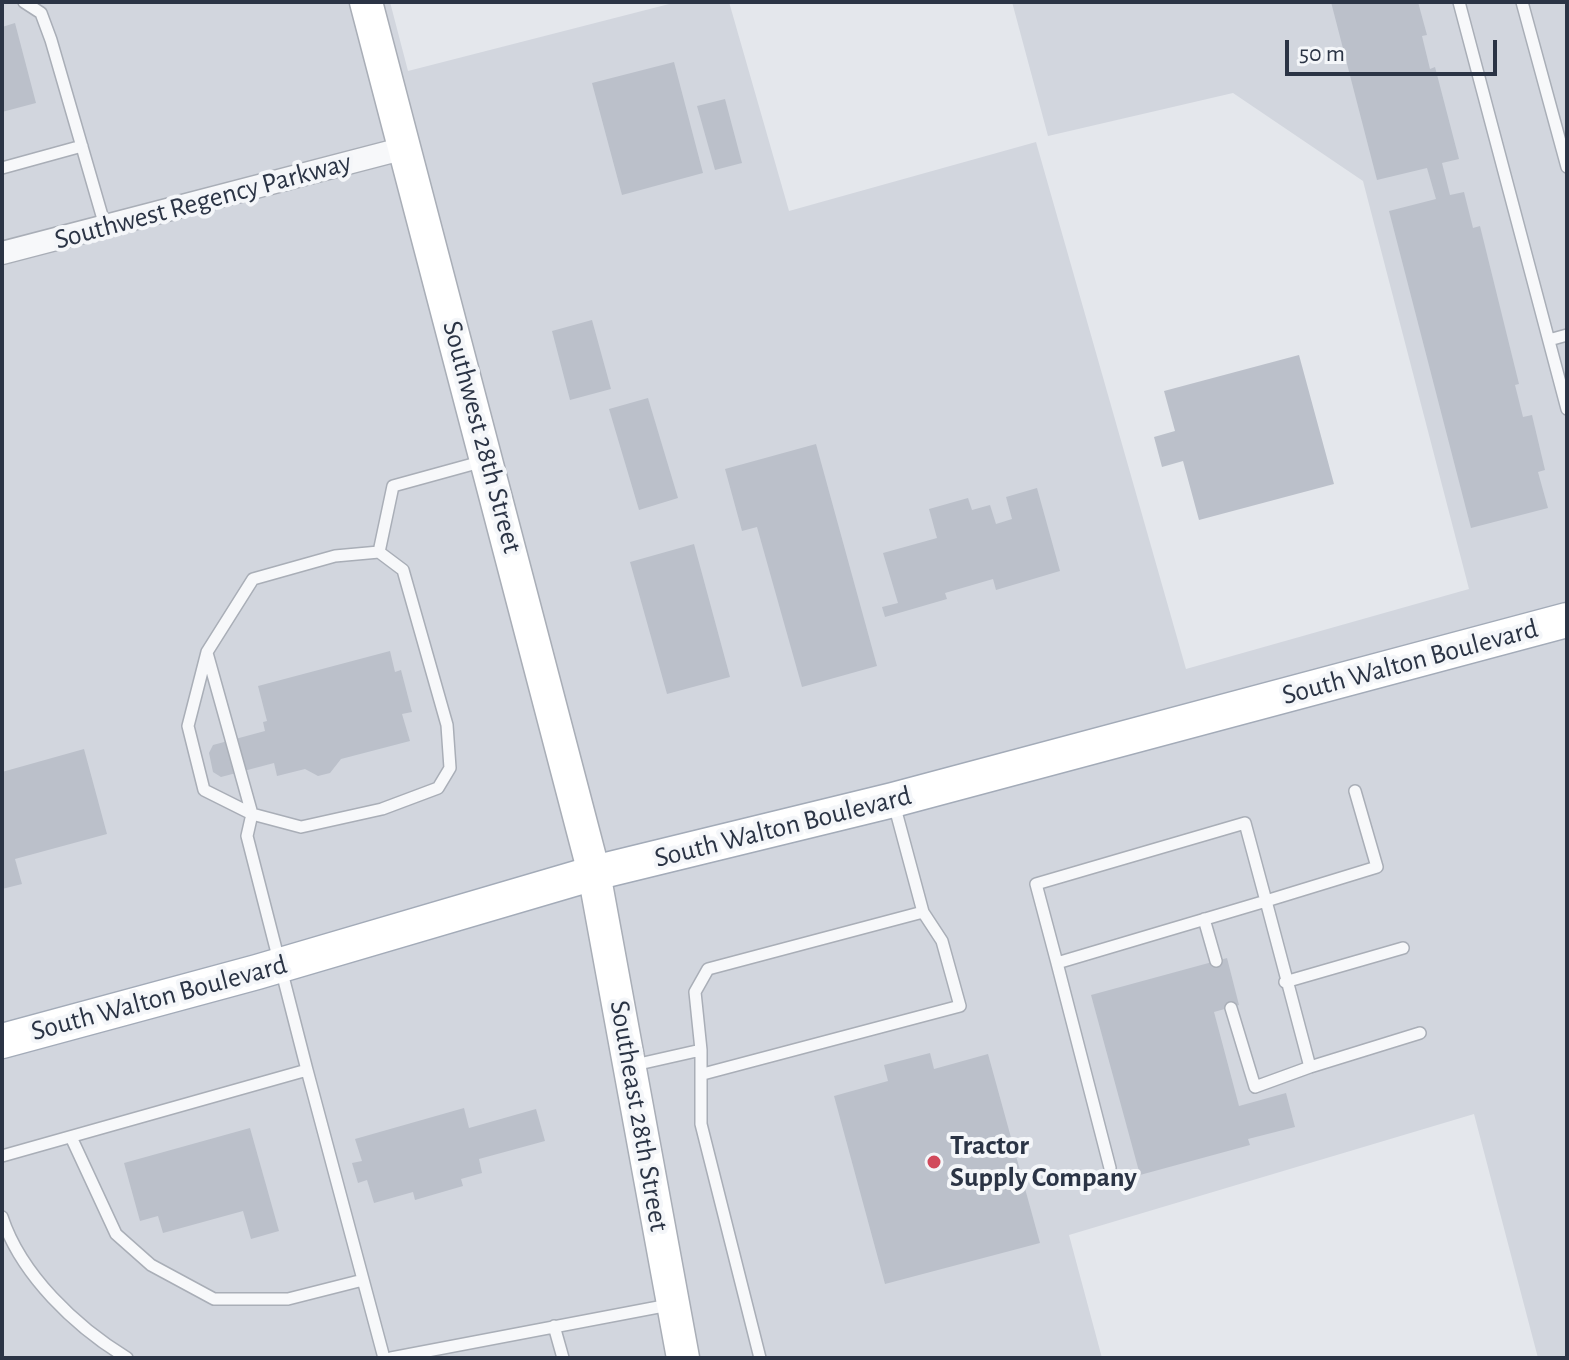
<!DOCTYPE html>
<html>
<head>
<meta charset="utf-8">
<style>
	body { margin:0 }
	#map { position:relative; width:1569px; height:1360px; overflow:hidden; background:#e4e7ec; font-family:"Alegreya Sans",sans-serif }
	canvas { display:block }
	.frame { position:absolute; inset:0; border:4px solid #2b3445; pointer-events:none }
	.scale { position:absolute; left:1285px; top:40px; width:212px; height:36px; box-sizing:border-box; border:4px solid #2b3445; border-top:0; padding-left:10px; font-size:24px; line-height:28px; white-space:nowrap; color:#2b3445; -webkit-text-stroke:6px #f4f6f9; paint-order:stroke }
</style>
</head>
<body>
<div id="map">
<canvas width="1569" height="1360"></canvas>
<div class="frame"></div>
<div class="scale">50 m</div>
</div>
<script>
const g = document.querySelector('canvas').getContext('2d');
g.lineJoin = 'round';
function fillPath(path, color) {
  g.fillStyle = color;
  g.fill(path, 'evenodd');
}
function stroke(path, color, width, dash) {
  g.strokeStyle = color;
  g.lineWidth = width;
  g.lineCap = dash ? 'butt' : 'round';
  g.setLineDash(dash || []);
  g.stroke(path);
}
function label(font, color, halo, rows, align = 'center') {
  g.font = font + ' "Alegreya Sans",sans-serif';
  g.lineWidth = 8;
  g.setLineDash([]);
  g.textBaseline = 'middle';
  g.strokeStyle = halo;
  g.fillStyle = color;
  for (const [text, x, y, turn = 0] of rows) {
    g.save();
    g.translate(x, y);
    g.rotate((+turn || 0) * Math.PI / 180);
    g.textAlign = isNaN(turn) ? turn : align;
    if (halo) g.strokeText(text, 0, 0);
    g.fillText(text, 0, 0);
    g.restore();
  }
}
fillPath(new Path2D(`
	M2 2H390L408 71 677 2H729L789 211 1036 142 1186 669 1469 589 1363 181 1233 93 1048 136 1012 2H1567V1358H1538L1474 1114 1069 1235 1102 1358H2Z`), '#d2d6de');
fillPath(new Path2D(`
	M1331 2H1418L1427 35 1422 36 1430 69 1435 67 1459 159 1442 163 1450 195 1464 192 1473 228 1480 226 1519 384 1515 385 1523 417 1532 415 1545 470 1538 472 1548 508 1471 528 1389 211 1436 199 1427 168 1377 180Z
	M15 23 36 103 2 112V27Z
	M674 62 703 173 622 195 592 83Z
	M725 99 742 163 715 170 697 106Z
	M592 320 611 389 570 400 552 331Z
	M1299 355 1334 484 1199 520 1183 461 1162 467 1154 437 1175 431 1164 391Z
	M648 398 678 498 639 510 609 409Z
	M816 444 877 666 802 687 757 527 742 531 725 469Z
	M1037 488 1060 571 996 590 993 579 945 593 947 599 885 617 882 607 898 603 883 553 937 538 929 509 968 498 972 510 990 505 996 524 1012 519 1006 497Z
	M694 544 730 677 667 694 630 562Z
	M390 651 395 672 401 670 412 712 402 714 410 741 341 759 330 773 318 776 305 769 277 776 274 763 221 777 213 772 209 753 213 745 265 731 263 722 267 721 258 686Z
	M84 749 107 834 15 859 22 884 2 889V772Z
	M1227 958 1239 1005 1214 1012 1239 1106 1286 1093 1295 1127 1248 1139 1250 1145 1140 1175 1091 995Z
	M930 1053 934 1069 988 1054 1040 1243 885 1284 834 1096 888 1081 884 1065Z
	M464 1108 469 1128 536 1109 545 1141 479 1159 482 1173 461 1179 463 1186 415 1200 413 1192 374 1203 367 1180 358 1183 352 1163 362 1161 355 1139Z
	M250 1128 279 1231 251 1239 243 1211 163 1233 158 1216 140 1221 124 1163Z`), '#bbc0ca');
const lane = new Path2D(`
	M24 2 41 13 51 40 105 226
	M1459 2 1567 409
	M1522 2 1567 167
	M2 168 82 146
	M1549 340 1567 335
	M379 552 393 486 484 461
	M207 653 252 814
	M1355 791 1377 867 1266 901 1310 1067 1420 1033
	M1204 919 1216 961
	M1057 963 1036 884 1245 823 1266 901 1057 963 1110 1168
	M1285 982 1403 948
	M1231 1008 1255 1087 1310 1067
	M701 1050V1124L760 1358
	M630 1066 701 1050 695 992 708 969 923 912
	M307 1070 384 1358
	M703 1074 960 1006 942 941 923 912 894 804
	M71 1137 116 1234 151 1265 214 1299H288L363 1280
	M2 1156 307 1070 247 836 252 814 301 827 382 809 438 788 450 768 447 725 403 570 379 552 335 556 253 579 207 652 188 726 204 790 252 814
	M2 1217C21 1275 76 1327 127 1358
	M554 1326 563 1358
	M391 1358 669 1305`);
const street = new Path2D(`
	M2 253 405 148`);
const secondary = new Path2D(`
	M366 2 594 873 683 1358`);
const primary = new Path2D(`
	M2 1041 257 972 594 873 893 800 1567 620`);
stroke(lane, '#a9aeb7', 14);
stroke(street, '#a9aeb7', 25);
stroke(secondary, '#a9aeb7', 35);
stroke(primary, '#a3abb8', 37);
stroke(lane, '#f7f8fa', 11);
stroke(street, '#f7f8fa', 22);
stroke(secondary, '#fff', 32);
stroke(primary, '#fff', 34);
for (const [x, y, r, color] of [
	[934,1162,8,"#d1495b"]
]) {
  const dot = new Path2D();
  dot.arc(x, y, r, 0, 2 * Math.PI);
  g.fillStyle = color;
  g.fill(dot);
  stroke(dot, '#f4f6f9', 3);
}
label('28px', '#2b3445', '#f4f6f9', [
	["Southwest Regency Parkway",203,201,-15],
	["Southwest 28th Street",482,437,75],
	["South Walton Boulevard",1410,662,-15],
	["South Walton Boulevard",783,827,-14],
	["South Walton Boulevard",159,998,-15],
	["Southeast 28th Street",639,1116,80]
]);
label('bold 28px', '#2b3445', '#f4f6f9', [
	["Tractor",950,1146],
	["Supply Company",950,1178]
], 'left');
</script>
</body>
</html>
